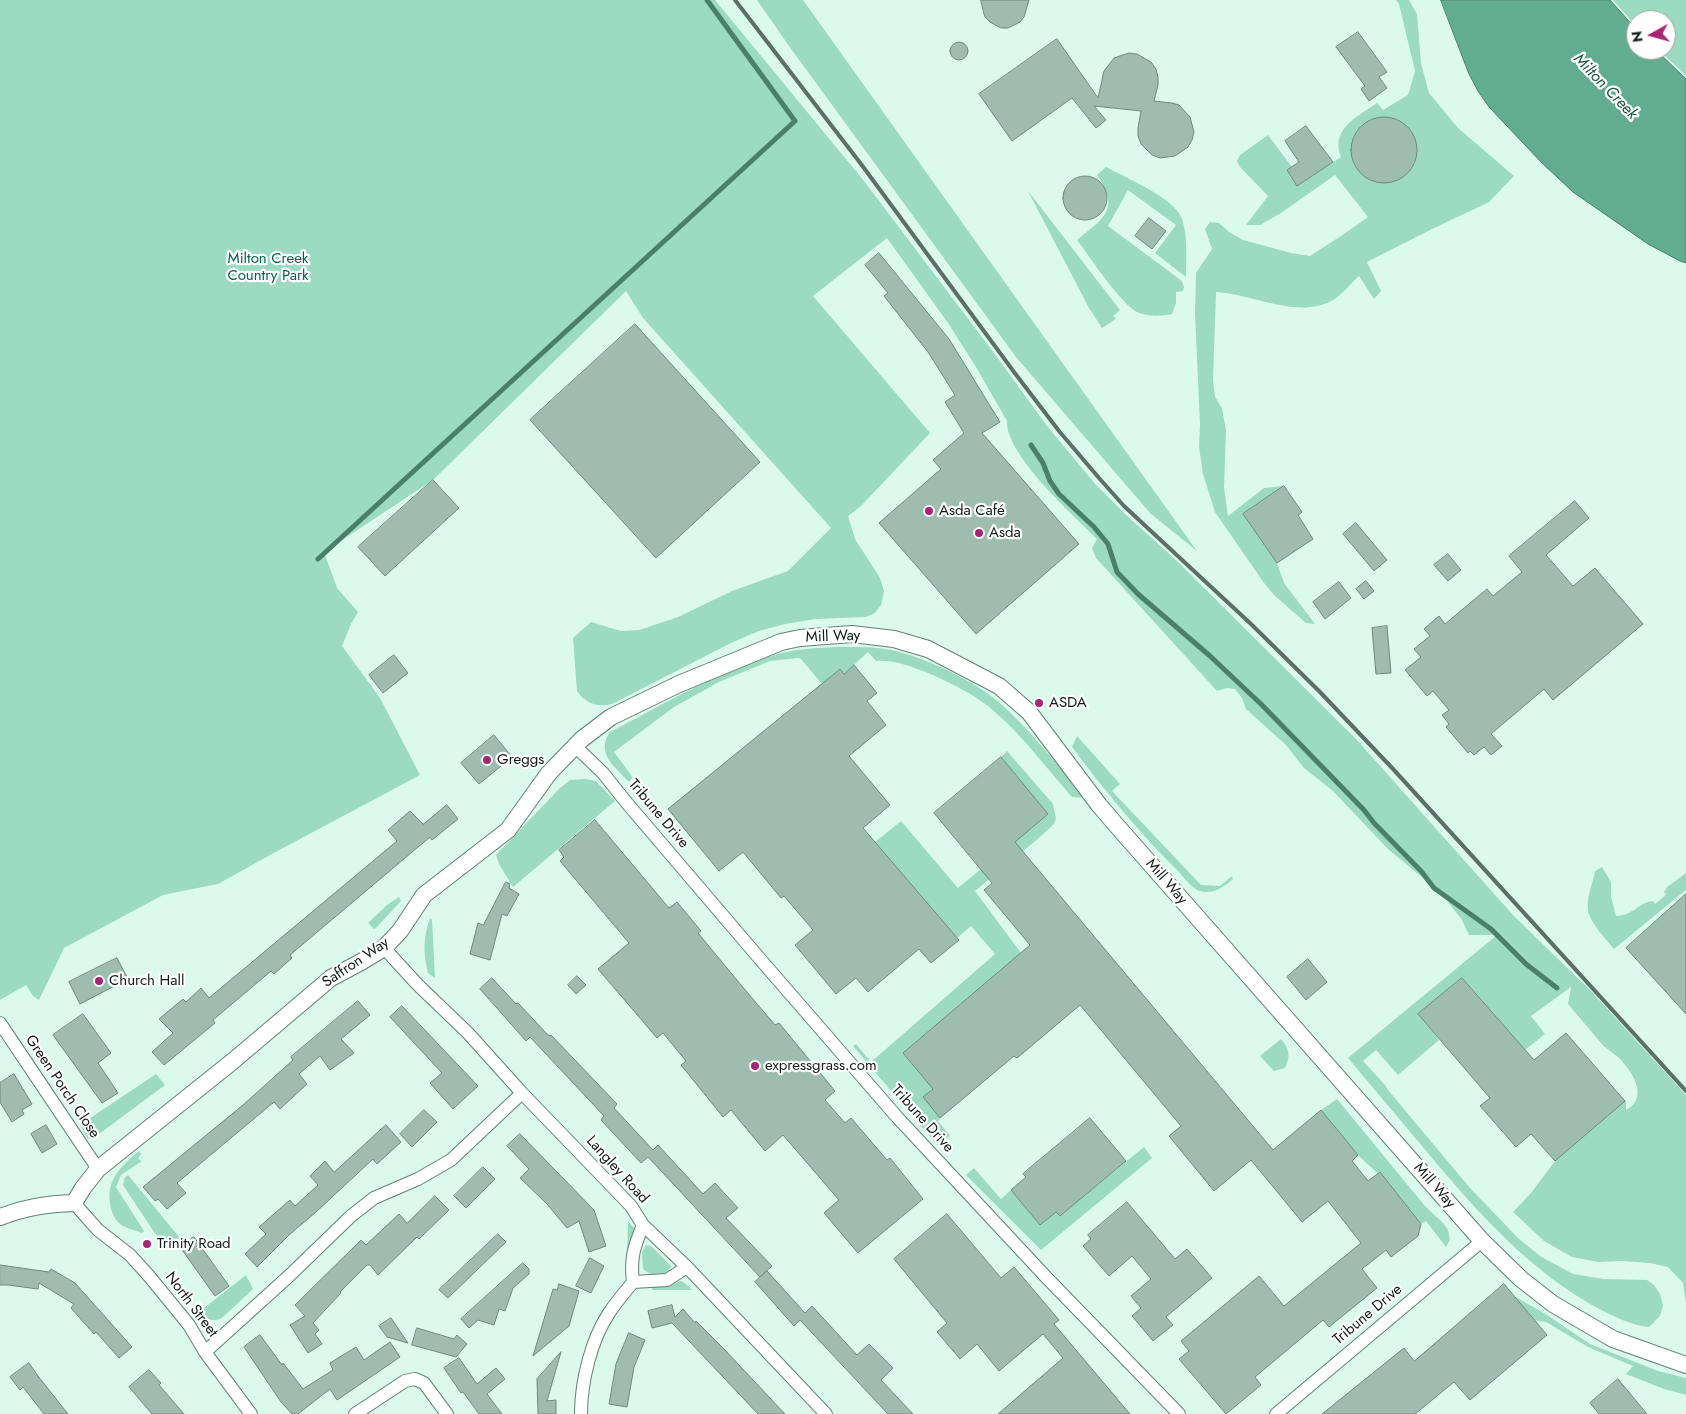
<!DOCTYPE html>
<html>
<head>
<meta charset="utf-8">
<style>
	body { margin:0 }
	#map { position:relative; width:1686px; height:1414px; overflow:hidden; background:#dbfaed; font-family:Jost,sans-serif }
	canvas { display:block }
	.north { position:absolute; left:1626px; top:10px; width:50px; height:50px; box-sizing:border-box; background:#fefefe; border:1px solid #9fa3a2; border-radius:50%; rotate:263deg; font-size:14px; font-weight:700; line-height:20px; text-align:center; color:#101b17 }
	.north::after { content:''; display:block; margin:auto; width:18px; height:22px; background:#a72674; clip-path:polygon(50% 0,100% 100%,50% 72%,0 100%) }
</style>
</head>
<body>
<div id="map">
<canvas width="1686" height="1414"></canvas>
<div class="north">N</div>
</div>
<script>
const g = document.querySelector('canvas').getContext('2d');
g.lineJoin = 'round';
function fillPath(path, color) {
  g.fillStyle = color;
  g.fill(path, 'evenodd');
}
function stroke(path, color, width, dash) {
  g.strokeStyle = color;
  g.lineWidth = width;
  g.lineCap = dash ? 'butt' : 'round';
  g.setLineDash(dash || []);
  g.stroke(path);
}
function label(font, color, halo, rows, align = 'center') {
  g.font = font + ' Jost,sans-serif';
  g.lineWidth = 4.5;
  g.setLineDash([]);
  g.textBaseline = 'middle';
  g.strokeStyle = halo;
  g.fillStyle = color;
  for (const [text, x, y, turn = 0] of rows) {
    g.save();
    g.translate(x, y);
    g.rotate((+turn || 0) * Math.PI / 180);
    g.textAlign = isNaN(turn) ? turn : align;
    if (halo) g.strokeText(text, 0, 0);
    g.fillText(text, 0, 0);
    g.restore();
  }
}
fillPath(new Path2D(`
	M0 0H715L864 181 997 357 1047 426 1096 485 1126 515 1176 560 1356 739 1513 915 1589 989 1686 1095V1304L1683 1283 1668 1267 1650 1263 1622 1261 1598 1262 1572 1257 1544 1241 1513 1212 1531 1193 1555 1161 1626 1100V1110C1649 1098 1633 1072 1619 1058 1614 1053 1606 1049 1601 1043 1590 1030 1579 1017 1568 1004L1571 987 1531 1016 1545 1034 1525 1050 1462 978 1419 1014 1439 1040 1398 1075 1376 1050 1363 1061 1385 1085 1388 1090 1470 1188 1518 1238 1540 1256 1573 1274 1604 1279 1647 1280 1654 1285 1660 1294 1663 1305 1660 1316 1649 1327C1633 1326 1618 1318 1603 1311 1532 1274 1478 1213 1427 1152 1401 1121 1374 1089 1348 1058L1497 935H1469L1462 920 1441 893 1388 849 1333 791 1304 768 1286 745 1246 709 1242 698 1235 689 1227 688 1217 691 1096 558 1092 548 1097 539C1073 515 1005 454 1007 421L976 367 948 323 887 238 813 296 930 433 861 506 848 516 855 539 880 578 884 591 881 605 875 613 866 617 816 619 785 624 759 631 733 642 612 704C598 708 585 703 577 691L573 638 591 622 621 631 639 630 678 617 732 591 788 571 831 528 643 318 626 291 433 480 324 552 337 588 358 612 351 624 342 646 380 698 420 775 270 855 218 884 163 895 64 948 39 1000 33 996 26 985 0 1000Z
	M757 0H803L1197 551 1150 513 1016 357 789 46Z
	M1396 0H1409L1417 14 1421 63 1429 93 1458 128 1514 176 1489 202 1430 230 1367 262 1381 291 1374 299 1359 276C1351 283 1343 294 1333 300 1299 320 1253 294 1216 292L1213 380 1215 397 1222 408 1226 430 1224 487 1228 516 1264 488 1284 486 1243 514 1277 563 1284 583 1315 624 1306 623 1274 595 1264 583 1215 512 1203 474 1199 447 1200 425 1195 313 1196 273 1212 249 1205 229 1210 222 1219 223 1229 232 1243 240 1291 253 1310 256 1344 234 1368 217 1335 175 1281 213 1260 225H1246L1268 196 1240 167 1237 161 1240 155 1268 135 1292 167 1287 170 1297 186 1341 157C1330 129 1357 117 1377 103L1383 110 1408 95 1415 71 1399 4ZM1386 117C1407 121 1423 140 1414 162 1410 171 1403 177 1395 180 1349 196 1331 121 1386 117Z
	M1613 0H1686V76L1659 50H1666V20H1636V26Z
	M1106 167C1126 178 1175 198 1182 219 1188 237 1186 258 1186 277L1155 253 1176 225 1128 190 1108 226 1182 281 1184 287 1183 291 1176 292V303L1172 314C1160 316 1148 317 1137 312 1120 303 1090 257 1077 240 1104 218 1121 209 1097 175Z
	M1028 191 1120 310 1113 316 1116 319 1102 328 1089 308Z
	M834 647C853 647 873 646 891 650 925 657 975 681 1001 704 1032 732 1058 766 1086 798L1072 797C1047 769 1024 737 995 712 976 695 951 683 928 673 913 667 893 659 876 661L868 652 844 674 839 669 822 684 801 659 798 658 770 661 719 682 674 707 614 752 631 775 632 778 629 782C615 767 595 753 610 732 666 703 720 670 781 653 798 649 816 648 834 647Z
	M1077 736 1120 784 1112 791 1201 885 1220 886 1232 876 1233 879C1224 887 1212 895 1199 891 1192 888 1184 878 1179 872 1140 834 1105 791 1072 747Z
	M1007 751 1053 804 1056 818 1054 824 1040 837 975 891 1021 953 903 1053 933 1089 923 1097 940 1118 938 1121 950 1136 937 1145 853 1046 856 1044 871 1062 995 954 971 926 957 938 875 842 901 821 958 888 1048 814 1001 757Z
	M585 779 596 781 615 801 513 887 499 864 496 855 559 789 570 780Z
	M1602 867 1611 882V897L1616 916C1635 915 1637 903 1653 901L1655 904 1666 895 1664 892 1667 887 1686 873V890L1614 949C1607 940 1589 922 1588 910 1586 898 1593 883 1595 871Z
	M399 897 401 901 376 928 374 929 368 923 387 905Z
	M430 918 432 920 435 978 428 973C423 953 423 938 430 918Z
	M1281 1039C1289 1049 1291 1055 1285 1068L1274 1071 1260 1056Z
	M156 1074 165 1085 95 1137 88 1139 80 1125Z
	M1337 1099 1425 1206 1443 1223 1448 1230 1450 1240 1446 1247 1426 1221 1421 1224 1380 1172 1377 1173 1358 1155 1321 1110Z
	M1144 1147 1152 1158 1041 1250 966 1175 974 1168 1001 1199 1011 1190 1040 1225 1056 1212 1060 1216Z
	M139 1151 141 1154 138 1159 142 1161 121 1175 116 1187 144 1231 142 1233C135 1230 127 1229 120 1224 114 1219 111 1211 110 1203 106 1180 123 1164 139 1151Z
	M128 1175 180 1238 168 1249 154 1232 123 1185 125 1177Z
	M628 1221 637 1231 627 1261Z
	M646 1245 651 1246 671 1266C667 1278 651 1277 643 1269L642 1252Z
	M246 1275 253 1289 223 1317C215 1323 206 1320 199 1312Z
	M681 1281 686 1284 692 1290H652V1287L668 1286Z
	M1512 1295 1544 1313 1590 1344 1658 1371 1686 1378V1395L1664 1389 1626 1374 1633 1366 1588 1347 1546 1322 1534 1320Z`), '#9ddac2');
const water = new Path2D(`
	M1441 0H1610L1636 29V50H1656L1686 79V263L1680 261 1648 244 1573 192 1542 163 1489 107 1478 91 1469 74Z`);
fillPath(water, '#62ac91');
stroke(water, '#49806c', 1);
stroke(new Path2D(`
	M1031 445 1043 463 1050 481 1059 494 1094 527 1108 544 1117 572 1138 594 1210 656 1262 705 1364 810 1374 823 1421 871 1434 888 1491 929 1526 964 1557 988
	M318 559 795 121 707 0`), '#49806c', 5);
const building = new Path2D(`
	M981 0H1029L1024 17 1020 22 1008 28H1001L990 22 985 17Z
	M1358 32 1387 72 1379 77 1387 88 1369 101 1361 89 1365 86 1336 47Z
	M1057 39 1098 98 1104 71 1114 58 1129 53 1137 54 1151 62 1156 69 1158 77V85L1154 101 1172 103 1179 105 1190 117 1194 132 1192 140 1188 147 1175 156 1160 158 1152 155 1141 144 1138 136V128L1141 111 1094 106 1106 120 1096 128 1072 98 1012 141 979 94Z
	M950 51a9 9 0 1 1 18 0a9 9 0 1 1-18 0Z
	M1351 150a33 33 0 1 1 66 0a33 33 0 1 1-66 0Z
	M1306 126 1333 162 1297 186 1287 170 1299 162 1285 141Z
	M1063 198a22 22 0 1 1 44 0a22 22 0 1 1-44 0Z
	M1149 218 1166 231 1152 249 1135 236Z
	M879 253 949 339 1000 422 982 433 1079 544 976 634 879 523 941 469 933 460 964 433 945 402 955 395 928 352 884 296 888 293 865 265Z
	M635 324 760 462 656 558 530 420Z
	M433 480 459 508 385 576 358 547Z
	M1284 486 1302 512 1298 515 1313 539 1277 563 1243 514Z
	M1575 501 1589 518 1546 555 1573 586 1595 568 1643 624 1553 700 1544 689 1491 734 1502 746 1491 755 1484 747 1474 755 1470 751 1468 753 1446 727 1449 724 1442 715 1449 710 1433 691 1427 696 1405 670 1421 657 1414 649 1430 636 1424 629 1439 616 1445 624 1487 589 1493 596 1522 572 1509 556Z
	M1356 523 1387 560 1374 571 1343 534Z
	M1448 554 1461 570 1448 581 1434 565Z
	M1366 581 1374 591 1364 599 1356 589Z
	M1339 582 1351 598 1325 619 1313 602Z
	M1387 626 1391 673 1376 674 1372 628Z
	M394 655 408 673 383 693 369 675Z
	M854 665 877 693 867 701 886 725 849 756 890 805 863 828 959 940 931 963 919 949 868 992 856 978 836 994 795 945 813 930 784 896 781 898 743 852 719 871 668 809 840 669 844 674Z
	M494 735 512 757 479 784 461 763Z
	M1001 757 1048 814 1015 842 1273 1150 1321 1110 1358 1155 1352 1161 1368 1181 1380 1172 1421 1224 1418 1236 1391 1257 1386 1250 1362 1269 1377 1288 1329 1327 1323 1320 1255 1377 1261 1385 1226 1414 1179 1359 1189 1351 1181 1341 1259 1276 1284 1306 1361 1243 1328 1201 1302 1222 1251 1160 1214 1191 1169 1136 1181 1126 1080 1005 1017 1058 1014 1056 940 1118 923 1097 933 1089 903 1053 1030 945 984 890 992 883 934 813Z
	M447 805 458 819 432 840 430 837 290 955 292 958 274 974 271 971 213 1020 215 1023 164 1065 152 1052 173 1033 159 1019 183 999 186 1002 201 988 209 998 397 841 388 830 410 811 423 824Z
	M595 820 669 908 677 902 701 931 698 933 741 985 775 1025 779 1023 835 1091 825 1100 845 1123 851 1118 887 1160 890 1158 923 1199 858 1253 824 1213 839 1200 783 1135 765 1151 731 1110 723 1117 681 1065 686 1061 663 1033 657 1038 598 969 629 943 560 861 564 857 559 850Z
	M506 882 510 884 509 888 519 894 507 916 502 914 490 960 470 954 478 923 483 925Z
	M1686 894V1014L1626 948Z
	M117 958 128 979 80 1004 69 982Z
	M1308 959 1327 982 1306 1000 1287 977Z
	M577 976 586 985 576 994 568 985Z
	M492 978 516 1004 518 1003 547 1034 550 1036 551 1035 617 1104 614 1108 653 1150 658 1145 703 1194 715 1183 738 1208 726 1218 772 1266 760 1277 648 1157 641 1163 601 1120 604 1116 530 1037 526 1041 480 989Z
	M1462 978 1534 1060 1566 1033 1625 1101 1555 1161 1531 1134 1516 1147 1480 1106 1490 1098 1418 1014Z
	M358 1001 370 1015 341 1039 354 1053 330 1070 320 1056 299 1074 307 1084 280 1109 274 1102 177 1183 186 1193 167 1209 158 1199 155 1201 143 1187 243 1105 293 1060 291 1057Z
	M402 1006 478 1086 453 1109 430 1083 442 1073 390 1017Z
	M83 1014 111 1053 98 1063 118 1093 102 1103 53 1035Z
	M14 1074 32 1104 22 1110 24 1114 12 1122 0 1102V1083Z
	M424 1110 437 1122 412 1147 400 1134Z
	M1090 1118 1126 1161 1060 1216 1056 1212 1040 1225 1011 1190 1026 1177 1023 1174Z
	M46 1125 57 1144 42 1153 31 1134Z
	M386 1125 401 1142 377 1164 373 1159 316 1212 289 1235 257 1267 245 1254 266 1234 259 1227 290 1200 295 1206 318 1185 310 1176 325 1161 334 1172Z
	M520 1134 594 1210 606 1246 589 1252 579 1221 567 1228 546 1203 520 1178 529 1169 507 1146Z
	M483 1167 495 1179 466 1208 454 1196Z
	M435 1196 449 1210 419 1239 417 1237 378 1275 370 1265H367L340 1292 341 1293 313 1323 319 1330 315 1334 322 1344 308 1353 290 1325 305 1316 295 1305 361 1240 366 1245 399 1214 407 1223Z
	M1127 1202 1175 1259 1187 1249 1212 1278 1166 1317 1173 1325 1153 1341 1132 1316 1141 1308 1131 1296 1151 1279 1132 1256 1109 1276 1083 1246 1091 1239 1088 1235Z
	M947 1214 1001 1278 1014 1267 1059 1320 1054 1324 1130 1414H998L1063 1358 1043 1334 999 1371 977 1344 960 1359 937 1332 947 1323 894 1259Z
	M498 1234 506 1242 448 1298 439 1290Z
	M194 1237 229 1286 215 1296 180 1247Z
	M590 1258 604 1266 591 1293 576 1286Z
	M523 1263 529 1269V1274L513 1288 505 1311 499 1309 494 1325 478 1320 469 1328 461 1319Z
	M0 1265 49 1272 51 1269 75 1283 132 1347 119 1358 96 1332 94 1334 71 1308 74 1304 39 1283 38 1289 8 1285H0Z
	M767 1271 805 1313 812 1306 857 1355 869 1344 893 1368 881 1380 913 1414H888L800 1320 794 1326 755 1282Z
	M559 1284 579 1291 569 1326 533 1356 553 1289 557 1290Z
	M1504 1284 1547 1335 1470 1400 1454 1382 1415 1414H1322L1404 1348 1414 1361Z
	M672 1305 675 1317 683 1309 695 1323 696 1321 724 1349 785 1414H758L672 1323 652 1328 648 1311Z
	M391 1318 408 1343 387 1337 379 1326Z
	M417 1328 454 1339 457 1335 467 1344 456 1357 412 1345Z
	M629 1333 645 1340 634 1367 627 1407 609 1404 616 1364Z
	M260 1335 282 1365 283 1363 303 1389 333 1370 330 1363 356 1347 364 1360 390 1342 400 1357 337 1400 330 1389 298 1414H292L281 1402 244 1347Z
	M561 1352 547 1401 556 1400V1414H538L537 1379Z
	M459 1358 477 1384 496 1368 505 1379 487 1394 502 1414H479L463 1392 461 1393 444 1368Z
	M29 1363 38 1376 68 1414H44L23 1387 20 1390 10 1377Z
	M149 1370 161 1383 159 1385 184 1414H152L129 1387Z
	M1618 1379 1647 1414H1599L1590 1403Z`);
fillPath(building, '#9ebcaf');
stroke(building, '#6d8a7e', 1);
const minor = new Path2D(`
	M575 746 603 773 626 802 760 959 897 1117 1046 1277 1179 1414
	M384 948 418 985 468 1033 522 1093 631 1206 643 1225 687 1267 826 1414
	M0 1023 98 1169
	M74 1203 98 1230 130 1255 149 1276 189 1325 205 1352 251 1414
	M633 1282 667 1280 687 1267
	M205 1352 289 1276 351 1216 374 1198 418 1179 451 1160 522 1093
	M355 1414 405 1381 415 1379 424 1383 447 1414
	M581 1414C581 1382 591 1340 609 1313 616 1302 625 1292 633 1282 630 1258 634 1247 643 1225
	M1276 1414 1482 1241`);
const tertiary = new Path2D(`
	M0 1217C26 1207 47 1204 74 1203L83 1188 98 1169 233 1061 331 978 361 962 384 948 400 931 424 895 508 830 549 773 582 739 611 717 679 684 781 642 800 638 852 634 894 639 928 649 999 686 1029 712 1099 805 1117 826 1482 1241 1521 1279 1553 1304 1613 1339 1686 1365`);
stroke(minor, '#648075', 14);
stroke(tertiary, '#648075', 18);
stroke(minor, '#fff', 12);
stroke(tertiary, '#fff', 16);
stroke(new Path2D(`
	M735 0 861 164 1014 372 1059 431 1099 478 1124 506 1251 624 1320 692 1394 770 1686 1091`), '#5d7068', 4);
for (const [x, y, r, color] of [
	[929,511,5,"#a72674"],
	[979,533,5,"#a72674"],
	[1039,703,5,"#a72674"],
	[487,760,5,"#a72674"],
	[99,981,5,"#a72674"],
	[755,1066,5,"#a72674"],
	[147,1244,5,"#a72674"]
]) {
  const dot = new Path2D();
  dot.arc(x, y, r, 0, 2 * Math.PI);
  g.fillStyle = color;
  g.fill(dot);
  stroke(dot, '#fefefe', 2);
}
label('15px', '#00664d', '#fefefe', [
	["Milton Creek",268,259],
	["Country Park",268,276]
]);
label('15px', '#101b17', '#fefefe', [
	["Asda Café",939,511],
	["Asda",989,533],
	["ASDA",1049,703],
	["Greggs",497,760],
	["Church Hall",109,981],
	["expressgrass.com",765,1066],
	["Trinity Road",157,1244]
], 'left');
label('15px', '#101b17', '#fefefe', [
	["Mill Way",833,637,-2],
	["Tribune Drive",658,814,50],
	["Mill Way",1166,882,49],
	["Saffron Way",356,963,-34],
	["Green Porch Close",62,1087,56],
	["Tribune Drive",922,1119,48],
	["Langley Road",617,1170,48],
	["Mill Way",1434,1186,49],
	["North Street",191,1305,53],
	["Tribune Drive",1368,1315,-40]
]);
label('italic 16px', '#1c5744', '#fefefe', [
	["Milton Creek",1605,87,46]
]);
</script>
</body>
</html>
